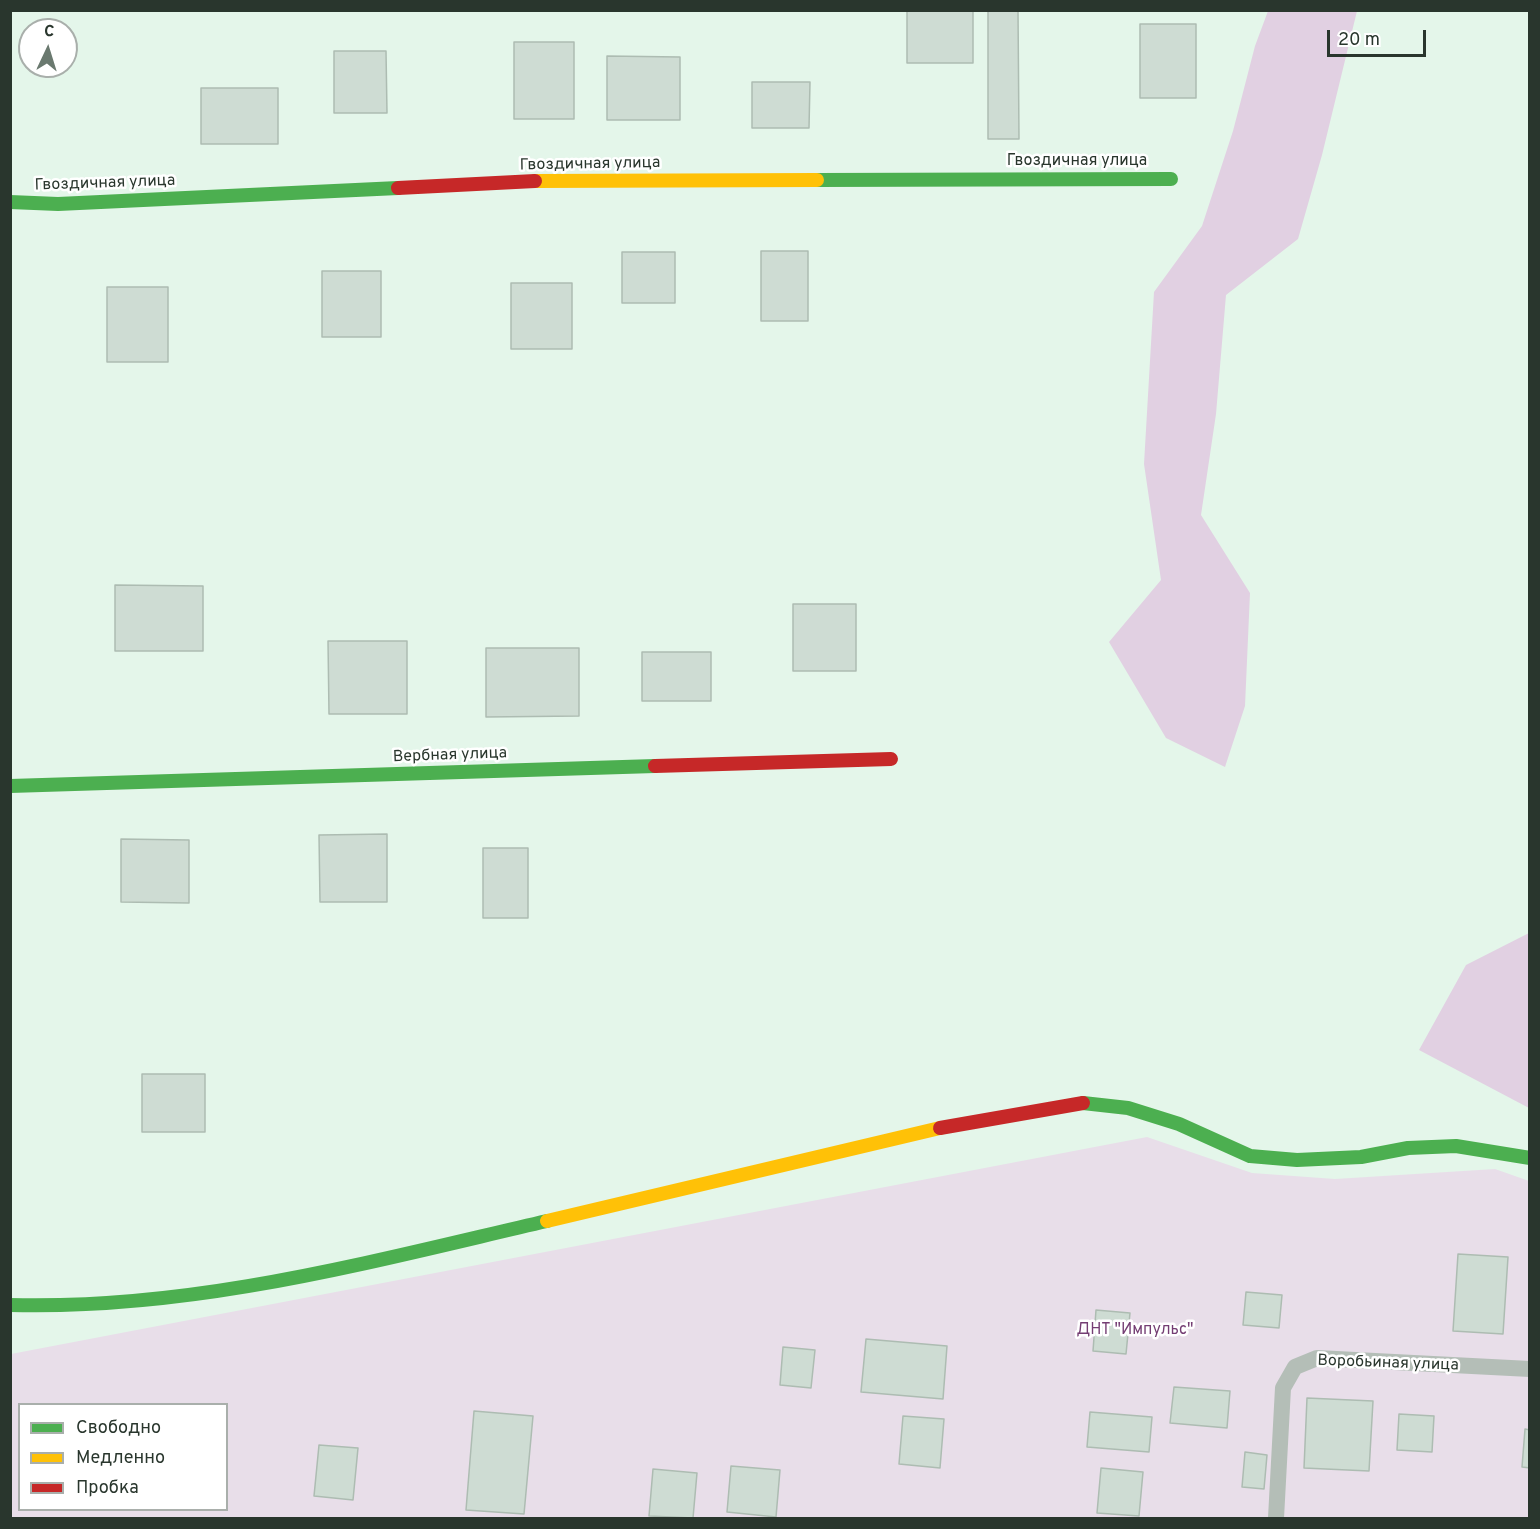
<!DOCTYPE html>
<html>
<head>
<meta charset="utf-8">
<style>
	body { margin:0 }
	#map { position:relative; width:1540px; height:1529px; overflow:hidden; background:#e4f6ea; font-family:Overpass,sans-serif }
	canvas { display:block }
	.frame { position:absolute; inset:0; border:12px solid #29362d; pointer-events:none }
	.legend { position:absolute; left:18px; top:1403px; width:210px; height:108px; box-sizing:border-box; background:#fff; border:2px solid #a9afab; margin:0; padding:8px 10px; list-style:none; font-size:18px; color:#29362d }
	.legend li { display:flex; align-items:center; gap:12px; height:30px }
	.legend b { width:30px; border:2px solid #a9afab }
	.north { position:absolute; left:18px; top:18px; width:60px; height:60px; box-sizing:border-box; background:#fff; border:2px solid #a9afab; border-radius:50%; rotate:4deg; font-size:16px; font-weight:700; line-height:24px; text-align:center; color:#29362d }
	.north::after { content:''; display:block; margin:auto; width:21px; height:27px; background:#6a796f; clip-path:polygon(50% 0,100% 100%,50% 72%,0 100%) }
	.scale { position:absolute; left:1327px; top:30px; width:99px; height:27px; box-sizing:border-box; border:3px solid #29362d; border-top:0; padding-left:8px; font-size:18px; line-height:21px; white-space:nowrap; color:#29362d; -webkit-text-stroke:4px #fff; paint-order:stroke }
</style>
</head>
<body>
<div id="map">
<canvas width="1540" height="1529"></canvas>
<div class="frame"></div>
<ul class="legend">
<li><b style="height:8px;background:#4caf50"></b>Свободно</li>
<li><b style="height:8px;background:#ffc107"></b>Медленно</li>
<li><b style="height:8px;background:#c62828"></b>Пробка</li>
</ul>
<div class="north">С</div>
<div class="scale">20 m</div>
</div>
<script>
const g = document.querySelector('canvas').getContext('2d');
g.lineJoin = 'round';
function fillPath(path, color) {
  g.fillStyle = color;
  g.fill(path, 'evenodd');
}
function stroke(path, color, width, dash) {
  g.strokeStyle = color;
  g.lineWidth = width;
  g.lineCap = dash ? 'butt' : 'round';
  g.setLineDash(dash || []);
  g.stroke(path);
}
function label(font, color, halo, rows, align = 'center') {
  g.font = font + ' Overpass,sans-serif';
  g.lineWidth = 5;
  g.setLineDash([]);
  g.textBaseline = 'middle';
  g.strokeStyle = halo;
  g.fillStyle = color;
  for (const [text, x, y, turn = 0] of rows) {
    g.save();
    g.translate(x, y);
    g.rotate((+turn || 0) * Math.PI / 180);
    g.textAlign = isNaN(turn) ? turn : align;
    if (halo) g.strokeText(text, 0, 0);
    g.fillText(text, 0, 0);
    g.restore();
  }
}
fillPath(new Path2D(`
	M1147 1137 1252 1173 1335 1179 1495 1169 1529 1181V1518H11V1354ZM20 1404H226V1510H20Z`), '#e8dee9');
fillPath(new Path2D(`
	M1268 11H1357L1322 155 1298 239 1226 295 1216 414 1201 515 1250 593 1245 706 1225 767 1166 738 1109 642 1161 580 1144 464 1154 292 1202 226 1233 131 1255 46Z
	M1529 933V1108L1419 1050 1466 965Z`), '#e1d0e2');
const building = new Path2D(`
	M907 10H973V63H907Z
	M988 10H1018L1019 139H988Z
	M1140 24H1196V98H1140Z
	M514 42H574V119H514Z
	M334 51H386L387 113H334Z
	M607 56 680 57V120H607Z
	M752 82H810L809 128H752Z
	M201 88H278V144H201Z
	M761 251H808V321H761Z
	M622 252H675V303H622Z
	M322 271H381V337H322Z
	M511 283H572V349H511Z
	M107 287H168V362H107Z
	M115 585 203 586V651H115Z
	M793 604H856V671H793Z
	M328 641H407V714H329Z
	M486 648H579V716L486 717Z
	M642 652H711V701H642Z
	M387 834V902H320L319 835Z
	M121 839 189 840V903L121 902Z
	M483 848H528V918H483Z
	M142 1074H205V1132H142Z
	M1458 1254 1508 1257 1503 1334 1453 1331Z
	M1246 1292 1282 1295 1279 1328 1243 1325Z
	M1096 1310 1130 1313 1126 1354 1093 1351Z
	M866 1339 947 1346 943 1399 861 1392Z
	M783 1347 815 1350 811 1388 780 1385Z
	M1174 1387 1230 1391 1227 1428 1170 1423Z
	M1307 1398 1373 1401 1369 1471 1304 1468Z
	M474 1411 533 1416 524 1514 466 1510Z
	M1090 1412 1152 1417 1149 1452 1087 1447Z
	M1399 1414 1434 1416 1432 1452 1397 1450Z
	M903 1416 944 1419 940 1468 899 1464Z
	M1525 1429 1530 1430V1468L1522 1467Z
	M319 1445 358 1448 353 1500 314 1496Z
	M1245 1452 1267 1455 1264 1489 1242 1487Z
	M731 1466 780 1470 776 1517 727 1512Z
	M1101 1468 1143 1472 1139 1516 1097 1513Z
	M653 1469 697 1473 693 1518 649 1516Z`);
fillPath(building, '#cedcd3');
stroke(building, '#adbcb2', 1.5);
stroke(new Path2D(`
	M1276 1518 1283 1388 1295 1367 1317 1358 1530 1369`), '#b4beb7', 16);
stroke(new Path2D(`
	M817 180 1171 179
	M10 202 58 204 398 188
	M10 786 655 766
	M1083 1103 1128 1108 1179 1124 1250 1156 1297 1160 1361 1157 1408 1148 1456 1146 1530 1158
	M10 1305C195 1310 369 1262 547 1221`), '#4caf50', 14);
stroke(new Path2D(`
	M535 181 817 180
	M547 1221 940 1128`), '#ffc107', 14);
stroke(new Path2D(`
	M398 188 535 181
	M655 766 891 759
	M940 1128 1083 1103`), '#c62828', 14);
label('16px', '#29362d', '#fff', [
	["Гвоздичная улица",1077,162],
	["Гвоздичная улица",590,165,-1],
	["Гвоздичная улица",105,184,-2],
	["Вербная улица",450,756,-2],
	["Воробьиная улица",1388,1364,2]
]);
label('16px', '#743d73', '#fff', [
	["ДНТ \"Импульс\"",1135,1331]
]);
</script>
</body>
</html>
